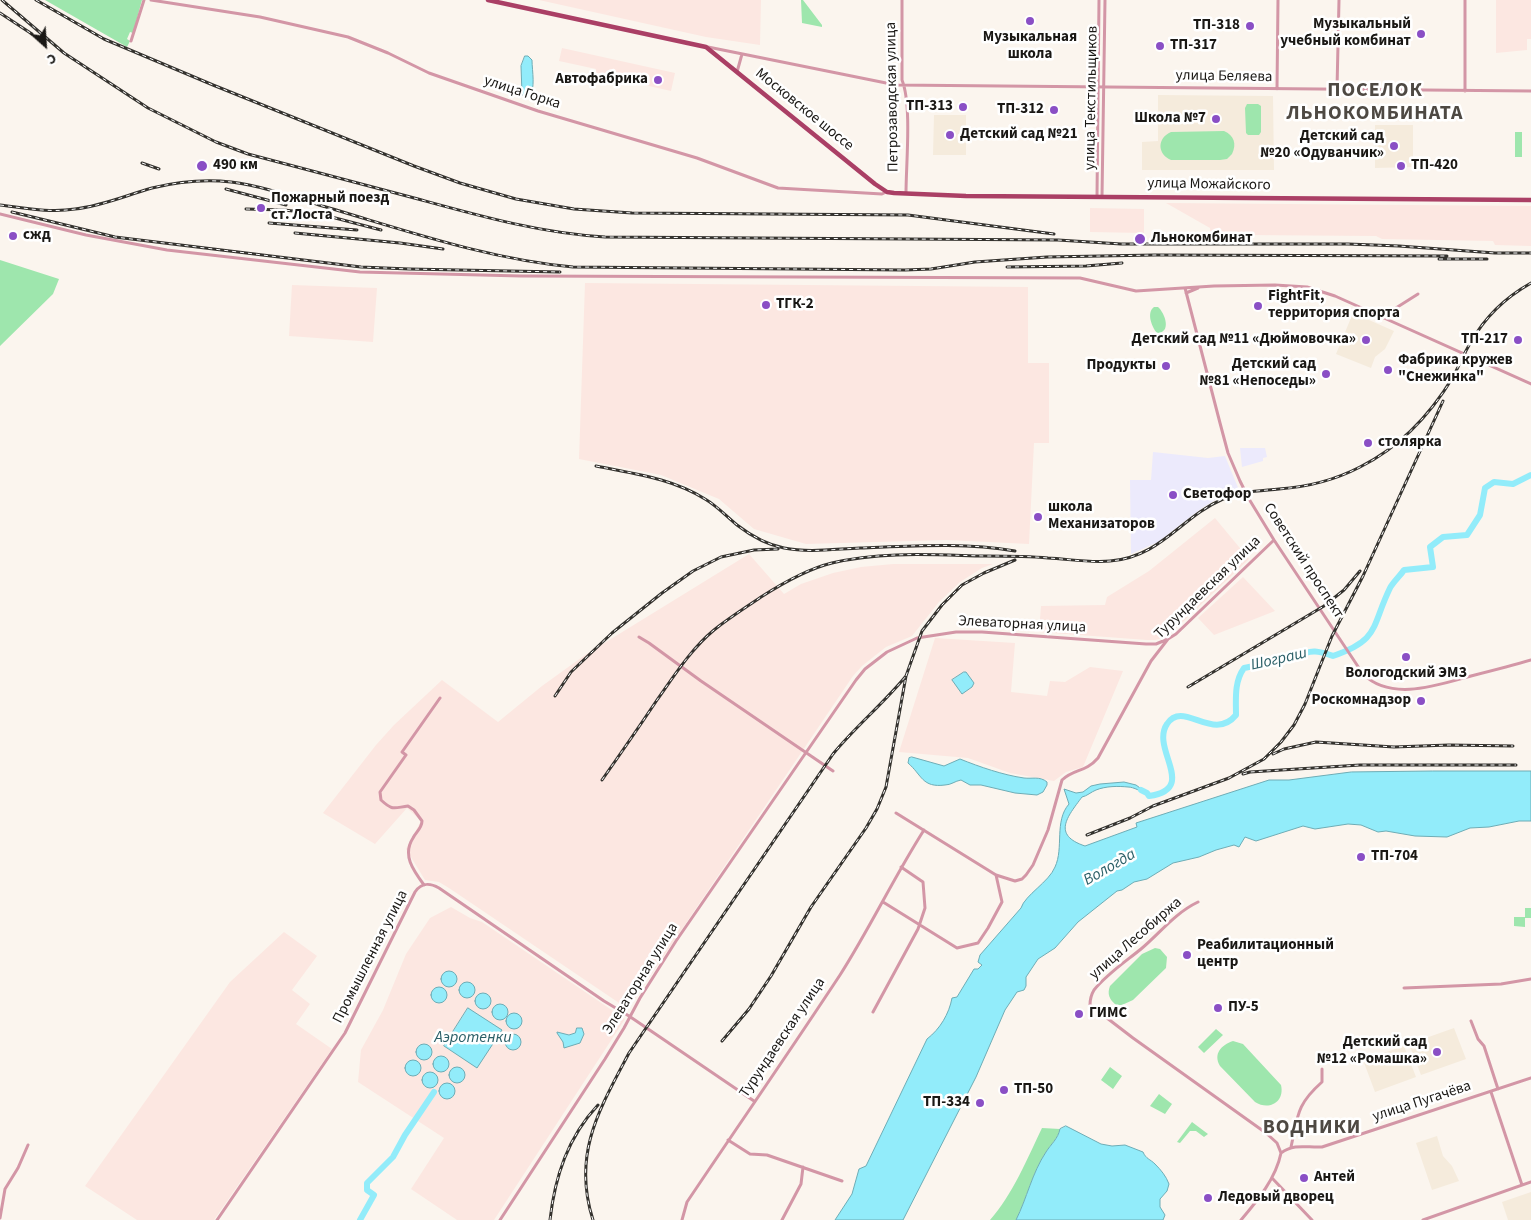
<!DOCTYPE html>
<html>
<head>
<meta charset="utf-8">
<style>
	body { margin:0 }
	#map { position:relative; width:1531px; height:1220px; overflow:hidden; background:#fbf5ee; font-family:"Source Sans 3",sans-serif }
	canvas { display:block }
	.north { position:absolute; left:20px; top:20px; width:50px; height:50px; -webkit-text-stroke:4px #fff; paint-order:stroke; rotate:154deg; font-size:14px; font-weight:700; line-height:20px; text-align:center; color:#1a1815 }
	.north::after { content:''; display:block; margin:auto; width:18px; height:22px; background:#1a1815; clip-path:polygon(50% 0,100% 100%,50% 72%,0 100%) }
</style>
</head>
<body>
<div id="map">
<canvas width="1531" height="1220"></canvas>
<div class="north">С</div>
</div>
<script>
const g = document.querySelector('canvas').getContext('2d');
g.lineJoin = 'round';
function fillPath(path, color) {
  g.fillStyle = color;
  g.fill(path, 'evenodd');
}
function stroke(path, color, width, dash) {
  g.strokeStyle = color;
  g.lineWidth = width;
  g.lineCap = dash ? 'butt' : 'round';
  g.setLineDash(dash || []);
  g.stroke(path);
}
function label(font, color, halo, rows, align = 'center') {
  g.font = font + ' "Source Sans 3",sans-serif';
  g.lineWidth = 5;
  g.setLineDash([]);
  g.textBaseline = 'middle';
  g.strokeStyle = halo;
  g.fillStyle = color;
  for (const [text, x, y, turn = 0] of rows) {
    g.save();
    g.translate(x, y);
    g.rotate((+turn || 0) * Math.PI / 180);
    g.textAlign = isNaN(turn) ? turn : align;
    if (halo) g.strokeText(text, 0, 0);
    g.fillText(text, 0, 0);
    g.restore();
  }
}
fillPath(new Path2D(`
	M1240 448H1265L1267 457 1263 458V461L1242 467Z
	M1153 452 1208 458 1225 456 1239 490 1222 496 1202 508 1158 542 1131 554 1130 480H1151Z`), '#eceafc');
fillPath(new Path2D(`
	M539 0H761L760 45 706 37Z
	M1496 0H1531V39H1527V50L1496 53Z
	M562 48 675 73 671 91 596 74V69L559 61Z
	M1166 203 1531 206V246L1495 245 1493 241 1382 239 1376 236 1245 235V237H1211L1210 228Z
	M1090 208 1144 209V233L1090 232Z
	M585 283 1028 287V363H1049V443H1034L1029 544 947 540 806 544 754 529 719 499 661 475 579 459Z
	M292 285 377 288 373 342 289 336Z
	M1215 518 1249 559 1167 637 1155 640H1147L1039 632 1041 606 1105 605 1107 597 1149 571Z
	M749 554 784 594 801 584 833 573 861 567 893 564H993L982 568 960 582 939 602 912 636 886 647 862 666 853 676 628 1009 449 888 439 882 425 880 406 849 421 821 407 808 375 844 323 813 376 745 394 725 442 680 498 722 542 686 585 655Z
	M1243 577 1275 611 1214 635 1198 618Z
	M935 638 1015 643 1011 692 1047 696 1050 681 1065 682 1090 667 1123 671 1083 767 1066 772 1054 781 1010 773 968 758 899 752Z
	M451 907 470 918 482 922 625 1019 494 1220H457L411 1189 444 1138 358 1082 361 1050 383 1010 406 954 430 918Z
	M284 932 317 956 292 990 310 1004 296 1024 332 1049 214 1220H137L85 1186 230 982Z`), '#fce7e1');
fillPath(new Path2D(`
	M1158 95 1273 96 1274 170H1142V142L1158 141Z
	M934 115H966V155H933Z
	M1375 125H1413V167L1375 168Z
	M1353 313 1394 331 1385 349 1375 357 1371 368 1336 354Z
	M1454 1028 1466 1059 1421 1075 1409 1044Z
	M1404 1046 1416 1077 1375 1092 1363 1060Z
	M1437 1136 1443 1156 1452 1166 1459 1181 1432 1190 1416 1143Z
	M1531 1192V1220H1508L1502 1202Z`), '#f5ebdc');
fillPath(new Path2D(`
	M45 0H142L133 33 130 32 127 39 130 41 127 47Z
	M801 0H803L822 25V27L802 23Z
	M1247 104H1258L1261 106V132L1259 135H1248L1246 133 1245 108Z
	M1224 131C1234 135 1237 144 1232 154L1227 159 1220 160H1171C1157 154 1157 138 1171 132Z
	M1515 132H1522V157H1515Z
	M0 260 59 279 53 294 0 346Z
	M1154 307H1158C1165 313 1172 333 1157 333 1152 327 1146 313 1154 307Z
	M1525 908H1531V918H1525V927L1514 926V917H1525Z
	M1155 948 1160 949 1167 957 1166 968 1133 1000 1122 1005H1116C1109 999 1107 994 1110 986L1142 954Z
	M1216 1029 1223 1035 1204 1053 1198 1047Z
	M1233 1041 1243 1044 1281 1085C1285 1102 1269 1111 1255 1102L1220 1066C1213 1054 1221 1045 1233 1041Z
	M1110 1067 1122 1076 1113 1089 1101 1080Z
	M1159 1094 1172 1104 1165 1114 1150 1106Z
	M1192 1122 1208 1134 1204 1137 1196 1131H1190L1180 1143 1177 1142Z
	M1042 1128 1060 1129C1058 1139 1051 1144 1046 1152 1032 1173 1027 1198 1016 1220H990C1012 1196 1028 1157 1042 1128Z`), '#9ee6ad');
const water = new Path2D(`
	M525 56H528L532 60C532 71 536 89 529 97H524L522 94 521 66Z
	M964 672H966L974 683 972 687 962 694 952 680Z
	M912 757 944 766 960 759C980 767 1003 775 1024 778 1032 779 1040 776 1047 782V785L1043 792 1037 795 1015 793 981 785H970L961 780C955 781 951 785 945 785 922 788 922 775 908 763L909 758Z
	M1433 771H1531V821H1519L1489 827 1470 828 1447 837 1415 836 1386 831 1378 832 1361 825 1348 824 1315 829 1303 826 1256 841 1245 837 1239 847 1234 845 1216 850 1199 857 1173 863 1147 879 1134 882 1122 890 1117 891 1078 922 1055 948 1038 959 1026 977V986L1024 990 1017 992 1005 1010 976 1077 903 1220H835L852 1194 859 1169 866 1166 927 1039C940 1029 949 1014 952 998L957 997 974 969H978L982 965 978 962 980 955 1021 908C1025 895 1049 882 1055 867 1064 848 1054 821 1069 804L1064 789 1076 793 1083 792 1091 786 1100 784 1124 782 1136 785 1147 793C1141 792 1134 787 1128 787 1118 786 1106 786 1096 790 1091 792 1087 796 1082 797 1067 817 1052 835 1085 846L1137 827 1136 823 1269 780H1289L1351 772Z
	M441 979a8 8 0 1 1 16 0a8 8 0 1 1-16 0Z
	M459 990a8 8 0 1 1 16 0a8 8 0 1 1-16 0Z
	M431 995a8 8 0 1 1 16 0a8 8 0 1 1-16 0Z
	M475 1001a8 8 0 1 1 16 0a8 8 0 1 1-16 0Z
	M492 1012a8 8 0 1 1 16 0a8 8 0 1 1-16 0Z
	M468 1008 502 1030 477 1068 444 1046Z
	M506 1021a8 8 0 1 1 16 0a8 8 0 1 1-16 0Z
	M577 1028H582L584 1034 580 1043 564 1048 563 1042 557 1033V1032L569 1035 575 1033Z
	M505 1042a8 8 0 1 1 16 0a8 8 0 1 1-16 0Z
	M416 1052a8 8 0 1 1 16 0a8 8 0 1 1-16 0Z
	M433 1064a8 8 0 1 1 16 0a8 8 0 1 1-16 0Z
	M405 1068a8 8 0 1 1 16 0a8 8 0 1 1-16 0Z
	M449 1075a8 8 0 1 1 16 0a8 8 0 1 1-16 0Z
	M422 1080a8 8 0 1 1 16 0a8 8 0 1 1-16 0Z
	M439 1091a8 8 0 1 1 16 0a8 8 0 1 1-16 0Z
	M1066 1126 1101 1144 1112 1146 1125 1145 1143 1152C1146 1159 1150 1159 1155 1164 1161 1170 1166 1176 1169 1184L1167 1191 1160 1199V1207L1165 1215 1163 1220H1016C1027 1198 1032 1173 1046 1152 1051 1144 1058 1139 1060 1129Z`);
fillPath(water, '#92ecfa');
stroke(water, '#6eacb5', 1);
stroke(new Path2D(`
	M1141 790 1147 793 1149 796C1199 789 1150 749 1167 724 1183 699 1213 743 1236 715 1236 699 1234 682 1244 668L1299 657C1310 648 1321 652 1333 656 1380 640 1371 627 1390 588 1393 582 1400 576 1404 570L1433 567 1430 547 1443 537 1467 535 1480 515 1485 488 1494 482 1513 484 1531 475
	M360 1220 374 1195 367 1190V1183L393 1157 405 1135 434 1092`), '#92ecfa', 6);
stroke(new Path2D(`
	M151 0 260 17 348 37 388 53 429 73 538 111 697 158 778 188 882 194 886 192
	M902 0V80C912 105 906 164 906 193
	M1465 0V91
	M131 41 144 0
	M708 47 896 85 1531 91
	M737 72 742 54
	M1277 89 1278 0
	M1337 89 1339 0
	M1097 196 1099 0
	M1102 197 1105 0
	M0 214 86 235 167 250 360 272 521 276 1080 278 1136 291 1214 286 1275 285 1307 287 1335 296 1531 384
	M1185 288 1220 423 1228 453 1240 481 1249 499 1274 540 1363 674C1391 702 1438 685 1471 676 1491 671 1511 666 1531 660
	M1186 293 1198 288
	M1384 318 1388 313 1418 294
	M639 637 649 643 701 681 833 771
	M896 813 996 875 1015 881 1022 879 1026 875 1033 865 1048 830 1062 780C1075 768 1085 773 1098 758L1151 661 1168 639 1176 634 1274 540
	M424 885C413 870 402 855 413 838 416 832 422 828 422 821L414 810 408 806C393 808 393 811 381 800L380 792 406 755 402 752 440 698
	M883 902 957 948 978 943 988 928 1002 902 996 875
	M1198 902C1175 913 1160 933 1141 949 1125 962 1107 974 1094 990 1091 995 1090 1000 1090 1005L1133 1038 1266 1133 1277 1143 1281 1153
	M1404 988 1501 984 1531 979
	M873 1012 918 929 925 908 923 882 901 867
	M1471 1021 1478 1039 1484 1046 1498 1089
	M1491 1092 1522 1185
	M728 1140 750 1154 767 1155 842 1181
	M1291 1147C1298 1116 1296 1105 1322 1082V1069
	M1272 1178 1312 1220
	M0 1218 5 1189 18 1168 28 1145
	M217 1220 345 1033 415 892C422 882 430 883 439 888L604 1001 629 1016 754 1101
	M500 1220 605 1059 624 1028 640 998 676 941 856 680 865 669 887 652 917 638 956 632H982L1146 644H1156L1168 639
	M682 1220 687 1202C738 1126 790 1051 840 975 870 928 894 877 924 830
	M782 1220 801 1184 803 1167
	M1241 1220C1258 1200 1276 1178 1281 1153 1295 1143 1307 1148 1322 1147L1531 1078
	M1423 1220 1531 1182`), '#d396a6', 3);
stroke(new Path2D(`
	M488 0 706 47 875 184 887 192 894 193 966 196 1531 200`), '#aa3f65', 4.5);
const rail = new Path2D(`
	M2 0 64 53 148 108 216 142 248 154C305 169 361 184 418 199 480 216 540 233 605 237L1058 240 1121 244H1348L1399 246 1495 253H1531
	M36 0 104 39 213 85 414 166 460 183 516 199 574 209 632 213 908 215 1054 234
	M0 13 32 34
	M142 163 159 169
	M226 189 286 205
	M0 205C25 208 50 213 75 209 102 206 127 195 152 188 177 182 205 179 231 182 262 186 290 196 319 205 402 229 486 259 573 267L905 270 931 269 975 262 1047 257 1155 255 1447 256
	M246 209 284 210 320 214 381 230
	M12 212 115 237 361 267 409 269 560 272
	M269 223 357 230
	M295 233 400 243 443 249
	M1439 259H1487
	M1007 267 1086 266 1122 263
	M596 466C635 474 671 478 705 499 717 506 726 516 737 525 750 535 768 545 784 548 809 553 835 549 860 548 911 546 964 542 1015 551
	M1188 687 1324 606 1344 590 1360 571
	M555 696 571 672 612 633 662 593 693 571 721 557 754 550 778 549
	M1273 754 1284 749 1316 742 1394 747 1449 745 1513 746
	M1243 774 1250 772 1360 765H1516
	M602 780C621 753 639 727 657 700 674 676 691 649 714 630 729 618 745 608 761 597 783 583 807 569 832 563 882 551 935 555 985 556 1006 556 1027 556 1048 558 1068 559 1090 563 1110 561 1161 557 1181 517 1223 499 1241 491 1259 491 1279 489 1307 487 1335 480 1360 467 1400 447 1430 415 1453 377 1459 366 1464 353 1471 342 1485 317 1506 297 1531 283
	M1087 835 1130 818 1153 806 1229 778 1264 759 1281 742 1294 725 1305 704 1332 636 1363 576 1443 401
	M722 1041 749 1009 771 976 811 907 866 828 877 809 886 787 906 676 922 631 942 605 962 585 984 573 1015 560
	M550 1220C555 1176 568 1137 598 1105
	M593 1220C572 1154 599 1110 629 1053L833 754C856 726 883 704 906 676`);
stroke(rail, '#34322e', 3);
stroke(rail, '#fff', 1, [4]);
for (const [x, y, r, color] of [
	[1030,21,5,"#8a4fc5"],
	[1250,26,5,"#8a4fc5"],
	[1421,34,5,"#8a4fc5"],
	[1160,46,5,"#8a4fc5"],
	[658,80,5,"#8a4fc5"],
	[963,107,5,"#8a4fc5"],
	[1054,110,5,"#8a4fc5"],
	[1216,119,5,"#8a4fc5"],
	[950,135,5,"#8a4fc5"],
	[1394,146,5,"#8a4fc5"],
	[202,166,6,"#8a4fc5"],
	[1401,166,5,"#8a4fc5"],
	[261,208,5,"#8a4fc5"],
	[13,236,5,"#8a4fc5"],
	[1140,239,6,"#8a4fc5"],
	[766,305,5,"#8a4fc5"],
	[1258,306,5,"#8a4fc5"],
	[1366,340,5,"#8a4fc5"],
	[1518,340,5,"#8a4fc5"],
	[1166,366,5,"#8a4fc5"],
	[1388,370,5,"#8a4fc5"],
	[1326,374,5,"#8a4fc5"],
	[1368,443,5,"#8a4fc5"],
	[1173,495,5,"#8a4fc5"],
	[1038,517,5,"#8a4fc5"],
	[1406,657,5,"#8a4fc5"],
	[1421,701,5,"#8a4fc5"],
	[1361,857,5,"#8a4fc5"],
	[1187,955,5,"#8a4fc5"],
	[1218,1008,5,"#8a4fc5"],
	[1079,1014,5,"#8a4fc5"],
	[1437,1052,5,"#8a4fc5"],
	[1004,1090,5,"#8a4fc5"],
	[980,1103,5,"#8a4fc5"],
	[1304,1178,5,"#8a4fc5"],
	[1208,1198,5,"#8a4fc5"]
]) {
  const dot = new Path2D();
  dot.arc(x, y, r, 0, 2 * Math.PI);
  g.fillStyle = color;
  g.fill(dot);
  stroke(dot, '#fff', 2);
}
label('bold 15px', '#1a1815', '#fff', [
	["Музыкальный",1411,25,"right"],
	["учебный комбинат",1411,42,"right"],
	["ТП-318",1240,26,"right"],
	["Музыкальная",1030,38,"center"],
	["школа",1030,55,"center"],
	["ТП-317",1170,46],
	["Автофабрика",648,80,"right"],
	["ТП-313",953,107,"right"],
	["ТП-312",1044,110,"right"],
	["Школа №7",1206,119,"right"],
	["Детский сад №21",960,135],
	["Детский сад",1384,137,"right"],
	["№20 «Одуванчик»",1384,154,"right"],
	["490 км",213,166],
	["ТП-420",1411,166],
	["Пожарный поезд",271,199],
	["ст. Лоста",271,216],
	["сжд",23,236],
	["Льнокомбинат",1151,239],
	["FightFit,",1268,297],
	["территория спорта",1268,314],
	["ТГК-2",776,305],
	["Детский сад №11 «Дюймовочка»",1356,340,"right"],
	["ТП-217",1508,340,"right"],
	["Фабрика кружев",1398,361],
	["\"Снежинка\"",1398,378],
	["Детский сад",1316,365,"right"],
	["№81 «Непоседы»",1316,382,"right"],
	["Продукты",1156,366,"right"],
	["столярка",1378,443],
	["Светофор",1183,495],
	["школа",1048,508],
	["Механизаторов",1048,525],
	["Вологодский ЭМЗ",1406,674,"center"],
	["Роскомнадзор",1411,701,"right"],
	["ТП-704",1371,857],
	["Реабилитационный",1197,946],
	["центр",1197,963],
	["ПУ-5",1228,1008],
	["ГИМС",1089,1014],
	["Детский сад",1427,1043,"right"],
	["№12 «Ромашка»",1427,1060,"right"],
	["ТП-50",1014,1090],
	["ТП-334",970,1103,"right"],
	["Антей",1314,1178],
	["Ледовый дворец",1218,1198]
], 'left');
label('15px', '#1a1815', '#fff', [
	["улица Беляева",1224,77,1],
	["улица Горка",522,93,18],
	["Петрозаводская улица",893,97,-91],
	["улица Текстильщиков",1092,98,-89],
	["Московское шоссе",804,110,39],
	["улица Можайского",1209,185,1],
	["Советский проспект",1303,561,57],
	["Турундаевская улица",1208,588,-44],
	["Элеваторная улица",1022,625,3],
	["улица Лесобиржа",1136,939,-41],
	["Промышленная улица",371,957,-63],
	["Элеваторная улица",641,979,-58],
	["Турундаевская улица",783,1038,-56],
	["улица Пугачёва",1422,1102,-18]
]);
label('italic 16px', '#2b5f67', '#fff', [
	["Шограш",1279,660,-13],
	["Вологда",1110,868,-30],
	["Аэротенки",473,1038]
]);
g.letterSpacing = '1px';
label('bold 20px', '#4e4943', '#fff', [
	["ПОСЕЛОК",1375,92],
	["ЛЬНОКОМБИНАТА",1375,115],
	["ВОДНИКИ",1312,1129]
]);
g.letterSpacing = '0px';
</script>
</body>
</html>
